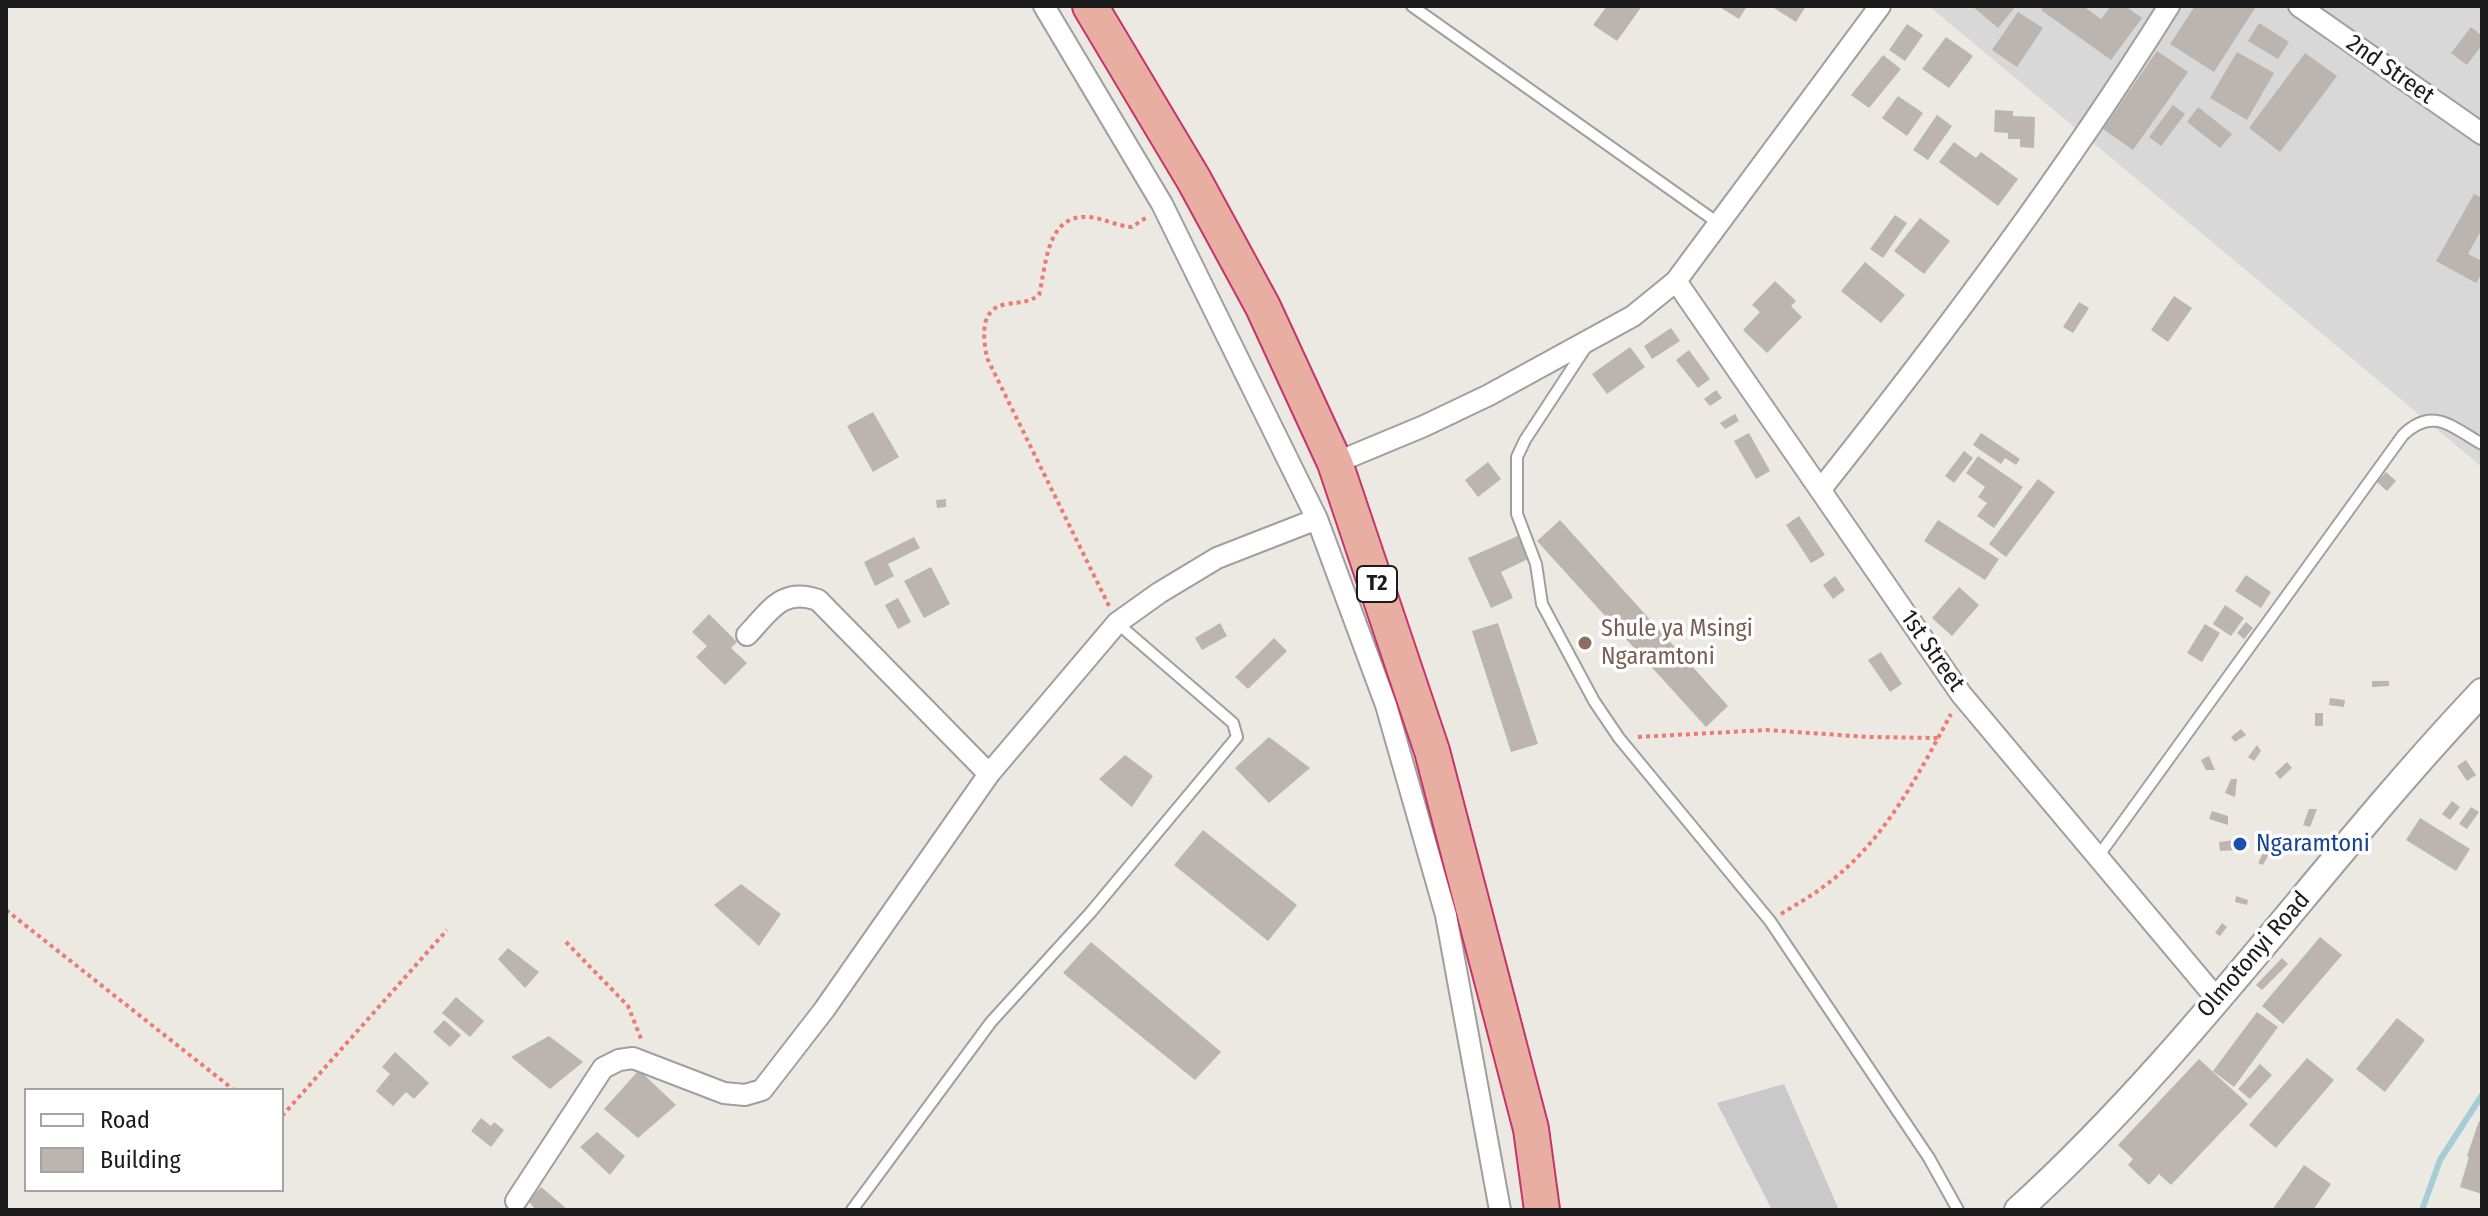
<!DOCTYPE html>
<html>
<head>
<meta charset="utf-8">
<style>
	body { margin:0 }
	#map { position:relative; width:2488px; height:1216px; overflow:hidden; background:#ece8e2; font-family:"Fira Sans Condensed",sans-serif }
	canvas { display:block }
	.frame { position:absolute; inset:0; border:8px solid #1b1b1b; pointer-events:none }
	.legend { position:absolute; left:24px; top:1088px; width:260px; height:104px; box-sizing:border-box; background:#fff; border:2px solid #a4a4a4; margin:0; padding:10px 14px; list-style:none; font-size:24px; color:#1b1b1b }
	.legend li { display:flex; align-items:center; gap:16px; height:40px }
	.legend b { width:40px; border:2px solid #a4a4a4 }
</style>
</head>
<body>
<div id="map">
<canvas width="2488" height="1216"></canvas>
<div class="frame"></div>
<ul class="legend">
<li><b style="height:10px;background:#fff"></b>Road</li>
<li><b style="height:22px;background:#bcb4af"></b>Building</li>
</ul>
</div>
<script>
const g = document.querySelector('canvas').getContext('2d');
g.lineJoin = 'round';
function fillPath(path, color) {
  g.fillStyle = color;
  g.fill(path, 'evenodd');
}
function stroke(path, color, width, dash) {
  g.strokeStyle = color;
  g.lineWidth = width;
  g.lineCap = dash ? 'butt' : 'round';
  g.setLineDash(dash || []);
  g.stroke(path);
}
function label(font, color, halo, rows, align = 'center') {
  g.font = font + ' "Fira Sans Condensed",sans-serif';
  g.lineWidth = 7;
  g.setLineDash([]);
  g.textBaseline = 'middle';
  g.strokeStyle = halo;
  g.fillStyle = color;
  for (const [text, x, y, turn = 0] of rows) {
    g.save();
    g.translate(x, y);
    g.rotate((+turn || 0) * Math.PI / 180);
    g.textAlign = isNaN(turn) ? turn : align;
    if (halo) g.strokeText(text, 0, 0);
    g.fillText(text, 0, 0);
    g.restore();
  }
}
fillPath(new Path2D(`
	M1929 6H2482V467Z`), '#d9d8d8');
fillPath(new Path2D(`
	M1784 1084 1839 1210H1772L1717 1103Z`), '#c9c9c9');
stroke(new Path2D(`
	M2422 1210 2440 1160 2482 1095`), '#a6cdd6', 6);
fillPath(new Path2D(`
	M1607 6H1642L1617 41 1593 25Z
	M1718 6H1747L1739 19Z
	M1771 6H1806L1796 22Z
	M1972 6H2016L1998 28Z
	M2044 6H2083L2101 19 2111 6H2125L2142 18 2111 60 2041 10Z
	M2195 6 2255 8 2214 72 2170 44Z
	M2018 12 2043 28 2017 67 1992 50Z
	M2259 23 2289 42 2278 59 2248 41Z
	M1907 24 1923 35 1905 61 1889 50Z
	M2471 27 2482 36V45L2467 65 2451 53Z
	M1946 37 1973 56 1949 88 1922 69Z
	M2157 51 2188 72 2133 150 2103 129Z
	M2237 52 2274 73 2247 120 2210 98Z
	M2305 53 2337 76 2280 152 2249 128Z
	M1883 55 1901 69 1869 108 1851 95Z
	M1898 96 1923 113 1907 136 1882 118Z
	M2173 105 2185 114 2161 146 2149 137Z
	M2198 107 2232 134 2220 148 2187 122Z
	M1995 110 2013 111V116L2035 117 2034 148 2020 147V139H2008V133L1994 132Z
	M1937 115 1952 126 1928 160 1913 150Z
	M1954 142 1976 158 1981 152 2018 179 1998 206 1939 162Z
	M2474 194 2482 198V229L2468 254 2482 261V273L2476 283 2436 261Z
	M1895 215 1907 223 1883 258 1870 249Z
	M1920 218 1950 241 1924 274 1894 251Z
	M1865 262 1905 295 1881 323 1841 291Z
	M1775 281 1796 301 1791 306 1802 317 1767 353 1743 330 1760 312 1752 305Z
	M2174 296 2192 308 2168 342 2151 330Z
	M2079 302 2089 308 2073 333 2063 327Z
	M1671 328 1680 341 1652 359 1644 346Z
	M1630 347 1645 367 1607 394 1592 374Z
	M1689 350 1710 379 1698 388 1676 360Z
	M1716 390 1722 398 1710 406 1704 399Z
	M873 412 899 457 873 472 847 426Z
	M1735 414 1739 421 1725 429 1720 423Z
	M1749 433 1770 471 1756 479 1734 441Z
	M1981 433 2020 459 2016 465 2005 458 2001 464 1973 445Z
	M1964 451 1973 458 1954 483 1945 476Z
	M1978 456 2023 487 1994 528 1977 516 1987 503 1978 497 1985 487 1966 473Z
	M1488 462 1501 479 1478 497 1465 480Z
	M2386 472 2396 481 2387 491 2377 482Z
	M2038 479 2055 492 2006 557 1989 544Z
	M946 499V507L937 508 936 500Z
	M1799 516 1825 555 1811 563 1786 525Z
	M1560 520 1728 706 1706 727 1537 541Z
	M1938 520 1999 559 1985 580 1924 541Z
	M1520 535 1530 558 1501 572 1513 598 1491 608 1468 558Z
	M914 537 920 548 888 564 894 576 875 586 864 562Z
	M931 567 950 604 924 618 904 581Z
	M2246 575 2271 592 2261 608 2235 591Z
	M1835 576 1845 590 1833 599 1823 585Z
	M1959 587 1979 605 1952 636 1932 618Z
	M898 598 911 622 898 629 885 605Z
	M2225 605 2244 618 2231 636 2213 624Z
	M709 614 737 642 731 648 747 663 725 685 696 657 707 646 692 632Z
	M2246 622 2253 628 2244 639 2237 633Z
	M1220 623 1227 636 1202 650 1195 638Z
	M1498 623 1538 744 1511 752 1472 631Z
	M2205 624 2220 633 2202 662 2187 653Z
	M1274 638 1287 651 1248 689 1235 677Z
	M1881 652 1902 684 1890 692 1868 660Z
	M2372 681H2389V686L2372 687Z
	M2330 698 2345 700 2344 707 2329 705Z
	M2315 713H2323V726H2315Z
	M2241 729 2246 735 2235 742 2231 737Z
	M1269 737 1310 768 1269 803 1235 768Z
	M2257 745 2261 751 2254 761 2248 757Z
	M1125 755 1153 776 1132 807 1099 779Z
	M2209 756 2215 770H2206L2201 760Z
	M2466 760 2476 775 2467 781 2457 766Z
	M2287 762 2292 768 2280 779 2275 773Z
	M2231 779H2237L2235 797 2225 793Z
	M2452 801 2460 807 2450 820 2442 814Z
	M2471 807 2479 812 2467 829 2459 824Z
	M2309 809H2317L2310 827 2303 825Z
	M2212 811 2228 816V825L2209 819Z
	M2420 818 2470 849 2456 871 2406 840Z
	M1203 830 1297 905 1268 941 1174 865Z
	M2236 840V850L2220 851 2219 842Z
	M2264 851 2269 854 2263 865 2258 863Z
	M741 884 781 914 759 946 714 905Z
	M2236 896 2248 900 2247 905 2235 902Z
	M2222 923 2227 927 2220 936 2215 933Z
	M2320 937 2342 955 2283 1024 2262 1006Z
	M1091 942 1221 1052 1195 1080 1063 973Z
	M508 948 539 972 525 988 498 959Z
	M2282 958 2288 964 2262 990 2256 985Z
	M456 997 484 1021 470 1037 442 1013Z
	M2257 1012 2278 1027 2234 1087 2213 1071Z
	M2397 1018 2425 1040 2385 1092 2356 1069Z
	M444 1020 461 1035 450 1047 433 1032Z
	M549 1036 583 1062 550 1089 511 1057Z
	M395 1052 429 1083 414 1099 406 1092 393 1106 376 1091 390 1074 382 1067Z
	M2307 1058 2334 1080 2276 1148 2249 1125Z
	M2199 1059 2248 1104 2171 1185 2159 1174 2149 1185 2128 1165 2133 1159 2118 1145Z
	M2260 1064 2272 1075 2250 1099 2238 1089Z
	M639 1070 676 1105 638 1138 604 1109Z
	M481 1118 491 1126 494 1122 504 1130 491 1147 471 1131Z
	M2479 1121 2482 1122V1194L2460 1187 2469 1157 2467 1156Z
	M597 1132 625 1156 610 1175 580 1147Z
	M2304 1165 2331 1184 2313 1210H2272Z
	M541 1187 568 1210H536L528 1201Z`), '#bcb4af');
const service = new Path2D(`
	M1412 6 1718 223
	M1586 347 1525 440 1517 457V514L1536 564 1542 604 1594 701 1619 738 1770 921 1929 1158 1958 1210
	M2097 858 2403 435C2433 406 2452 427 2482 444
	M852 1210 991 1022 1091 912 1237 737 1233 723 1117 623`);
const minor = new Path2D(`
	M1044 6 1162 204 1317 519 1386 705 1446 915 1500 1210
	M2299 6 2482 134
	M1676 281 1961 694 2217 999
	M1335 463 1424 426 1489 395 1633 316 1676 281 1880 6
	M1821 489C1944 334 2064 174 2169 6
	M747 635C770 611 782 587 818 600L989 774
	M516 1201 603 1068 619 1060 633 1058 724 1093 745 1095 762 1090 824 1010 989 774 1117 623 1159 593 1217 558 1317 519`);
const tertiary = new Path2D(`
	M2018 1210C2190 1054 2323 860 2482 692`);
const trunk = new Path2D(`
	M1090 6 1194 180 1263 307 1335 463 1432 751 1531 1129 1542 1210`);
stroke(service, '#9f9f9f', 14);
stroke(minor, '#9f9f9f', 24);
stroke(tertiary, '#9f9f9f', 30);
stroke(trunk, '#c5346b', 38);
stroke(new Path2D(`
	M1109 606 987 358C983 337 979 308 1007 304 1020 302 1028 303 1039 295 1046 267 1046 214 1088 217 1103 218 1117 226 1132 227L1147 217
	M1638 737 1766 730 1869 737 1938 738
	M6 910 234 1090
	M1781 914C1795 905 1810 897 1823 887 1883 844 1917 777 1951 714
	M566 942 628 1006 642 1041
	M282 1116 447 930`), '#eb7b73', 4, [4, 4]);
stroke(service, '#fff', 10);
stroke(minor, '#fff', 20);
stroke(tertiary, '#fff', 26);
stroke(trunk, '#e8aea1', 34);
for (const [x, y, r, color] of [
	[1585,643,8,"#8d6e63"],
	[2240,844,8,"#1a4fb4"]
]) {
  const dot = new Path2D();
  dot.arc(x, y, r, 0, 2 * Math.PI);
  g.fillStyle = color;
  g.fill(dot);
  stroke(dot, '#fff', 3);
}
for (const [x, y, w] of [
	[1377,584,40]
]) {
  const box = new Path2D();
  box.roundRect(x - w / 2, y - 18, w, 36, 6);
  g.fillStyle = '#fff';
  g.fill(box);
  stroke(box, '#1b1b1b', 2);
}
label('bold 22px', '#1b1b1b', null, [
	["T2",1377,584]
]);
label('24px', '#1b1b1b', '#fff', [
	["2nd Street",2390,70,35],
	["1st Street",1932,651,55],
	["Olmotonyi Road",2254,955,-49]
]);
label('24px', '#785e54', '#fff', [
	["Shule ya Msingi",1601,629],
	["Ngaramtoni",1601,657]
], 'left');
label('24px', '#164399', '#fff', [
	["Ngaramtoni",2256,844]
], 'left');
</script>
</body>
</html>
